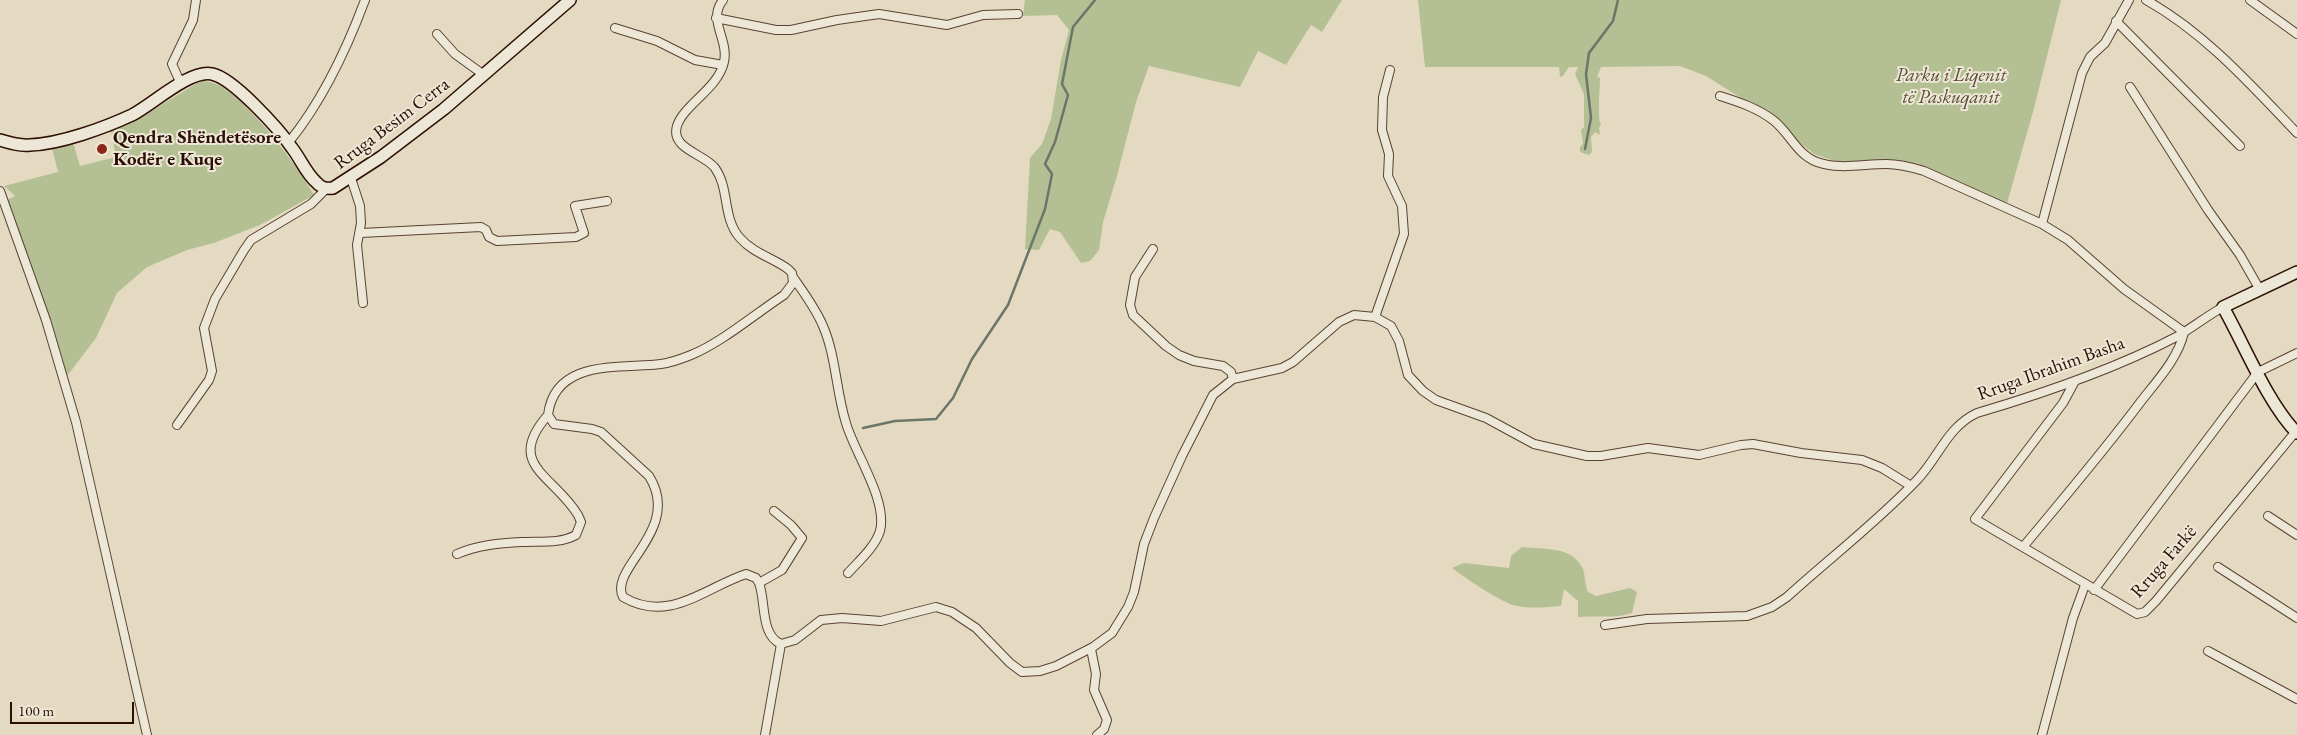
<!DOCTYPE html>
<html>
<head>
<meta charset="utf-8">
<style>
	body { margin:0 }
	#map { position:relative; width:2297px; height:735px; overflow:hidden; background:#e4dac1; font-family:"EB Garamond",serif }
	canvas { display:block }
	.scale { position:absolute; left:10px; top:702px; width:124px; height:22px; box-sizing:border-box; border:2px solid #2d0e02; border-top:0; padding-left:6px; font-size:15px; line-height:18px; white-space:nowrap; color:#2d0e02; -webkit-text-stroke:4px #ede7d7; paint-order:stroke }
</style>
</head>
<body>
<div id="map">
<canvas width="2297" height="735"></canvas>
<div class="scale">100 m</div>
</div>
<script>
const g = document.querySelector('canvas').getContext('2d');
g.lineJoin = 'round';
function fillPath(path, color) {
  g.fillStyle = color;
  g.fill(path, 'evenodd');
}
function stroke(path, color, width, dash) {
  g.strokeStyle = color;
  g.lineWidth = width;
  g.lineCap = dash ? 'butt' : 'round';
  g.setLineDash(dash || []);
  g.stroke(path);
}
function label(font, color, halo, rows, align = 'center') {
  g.font = font + ' "EB Garamond",serif';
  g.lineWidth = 4;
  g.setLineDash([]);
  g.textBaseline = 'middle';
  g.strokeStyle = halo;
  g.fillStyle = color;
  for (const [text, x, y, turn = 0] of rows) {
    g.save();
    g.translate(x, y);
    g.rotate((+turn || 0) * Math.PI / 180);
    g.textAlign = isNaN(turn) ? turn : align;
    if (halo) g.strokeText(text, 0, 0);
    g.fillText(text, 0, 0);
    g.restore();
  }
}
fillPath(new Path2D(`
	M1025 0H1342L1322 32 1311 25 1286 65 1258 51 1240 87 1149 66 1136 102 1117 176 1103 222 1099 250 1090 261 1081 263 1060 232 1050 229 1039 250 1025 249 1030 158 1042 144 1051 119 1061 60 1069 30 1057 15 1023 16Z
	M1418 0H2061L2033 112 2006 207 1925 169 1840 163 1814 154 1755 107 1706 76 1680 66 1601 67 1597 77 1600 78C1600 89 1597 117 1601 124L1599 128 1600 135 1595 132 1591 137 1592 152 1589 155 1580 152V147L1583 144 1581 130 1584 127V94L1575 74 1578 67H1569L1563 76 1560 77 1559 67H1425Z
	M202 80C209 82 218 84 224 88 253 107 297 165 314 195L260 225 214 243 187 250 147 267 117 293 96 338 64 380 4 201 15 196 4 186 58 172 52 148 73 142 80 166 116 157 111 131 140 118Z
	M1522 547C1543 550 1572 545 1583 569 1585 574 1585 586 1588 592L1596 596 1630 588 1637 592 1632 613C1615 619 1596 615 1578 617V601L1564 589 1561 606C1546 607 1532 609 1517 606 1501 603 1466 578 1452 568L1464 563 1509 568 1511 556Z`), '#b4c093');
stroke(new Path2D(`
	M1585 149 1591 118 1586 74 1589 53 1613 21 1618 0
	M863 428 895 421 936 419 953 398 972 359 1008 305 1045 209 1052 174 1045 164 1055 142 1068 95 1062 84 1073 27 1095 0`), '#6b766a', 2.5);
const street = new Path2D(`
	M723 0C707 20 729 39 724 62 718 89 684 104 677 126 670 149 705 154 715 168 730 189 722 218 740 238 753 253 773 258 788 269L792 273 793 283 784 295C755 314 721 343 691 355 681 359 671 363 661 364 621 369 555 358 548 415L554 424 592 429 601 432 649 476C683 530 608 568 623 597 669 624 704 588 746 574L756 578 759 583C766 601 760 635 781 644L795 640 821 620 842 618 881 621 936 607 952 612 976 628 1010 663 1022 672 1040 671 1056 666 1093 647 1112 633 1128 607 1134 592 1144 544 1154 518 1182 456 1213 395 1233 379 1282 368 1293 362 1339 322 1354 315 1375 317 1391 326 1399 341 1408 375 1423 391 1436 400 1486 418 1534 444 1587 456H1601L1648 448 1699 455 1741 445 1753 444 1801 453 1862 460 1882 468 1911 486
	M2146 0C2205 33 2250 84 2297 133
	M2250 0 2297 34
	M716 18 776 30H791L837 20 879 14 947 25 983 15 1018 14
	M2116 21 2240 146
	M615 28 657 41 695 60 723 65
	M437 34 455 54 484 75
	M181 84 172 64 193 20 196 0
	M2130 87 2208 210 2240 255 2260 290
	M1720 96C1739 102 1757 108 1773 120 1789 132 1797 155 1817 162 1839 170 1863 164 1886 164 1899 164 1911 167 1924 171L2042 224 2068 240 2124 289 2184 332C2179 357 2157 381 2142 400 2104 451 2063 499 2023 547
	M289 142C323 100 346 51 365 0
	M351 178 360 206 361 223 357 245 363 303
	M0 191 46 320 76 422 147 735
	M2042 224 2082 73 2090 57 2105 43 2129 0
	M361 233 481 227 486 230 489 237 497 241 576 237 584 233 575 206 607 201
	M1153 249 1135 277 1130 305 1133 315 1166 346 1179 355 1194 361 1223 366 1231 372 1233 379
	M793 277C804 293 816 309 823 326 836 356 836 391 846 423 854 452 888 500 880 531 875 547 859 561 848 573
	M1375 317 1404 234 1402 206 1388 176 1389 154 1382 130 1383 97 1390 70
	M2075 381 2063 403 1975 519 2137 614 2145 612 2156 601 2297 430
	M177 425 209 380 212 371 204 328 215 299 244 250 251 240 311 204 326 189
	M2268 516 2297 535
	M457 554C478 545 500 543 522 542 541 541 559 544 576 535L581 522 578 515C554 475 504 465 548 415
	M2218 567 2297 618
	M759 583 782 570 802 538 791 525 774 511
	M2094 590 2258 372 2297 353
	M1605 625 1647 619 1747 616 1772 607 1787 597C1830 558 1877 522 1917 480 1939 457 1947 427 1977 413 2045 393 2115 369 2178 336 2193 327 2207 316 2223 307
	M1091 649 1096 674 1094 690 1107 720 1104 729 1097 735
	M2208 651 2297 699
	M765 735 781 644
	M2042 735 2073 618 2085 585`);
const secondary = new Path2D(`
	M0 140C10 143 20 146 30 145 60 144 104 128 132 115 152 105 190 69 212 74 233 78 279 129 292 148 300 158 306 173 316 182 321 188 326 189 333 188L381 157 444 109 570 0
	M2297 272 2223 307C2244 344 2268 404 2297 433`);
stroke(street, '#5b4132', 10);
stroke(secondary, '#2d0e02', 14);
stroke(street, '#ede7d7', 8);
stroke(secondary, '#ede7d7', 11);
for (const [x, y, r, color] of [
	[102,149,6,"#8f2418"]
]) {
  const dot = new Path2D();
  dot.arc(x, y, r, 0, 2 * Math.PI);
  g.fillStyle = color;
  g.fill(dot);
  stroke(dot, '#ede7d7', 2);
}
label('italic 19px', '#5c4c35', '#ede7d7', [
	["Parku i Liqenit",1951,76],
	["të Paskuqanit",1951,98]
]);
label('19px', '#2d0e02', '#ede7d7', [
	["Rruga Besim Cerra",392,124,-37],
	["Rruga Ibrahim Basha",2051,369,-20],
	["Rruga Farkë",2164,562,-49]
]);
label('bold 19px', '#2d0e02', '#ede7d7', [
	["Qendra Shëndetësore",113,138],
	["Kodër e Kuqe",113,160]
], 'left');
</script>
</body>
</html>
